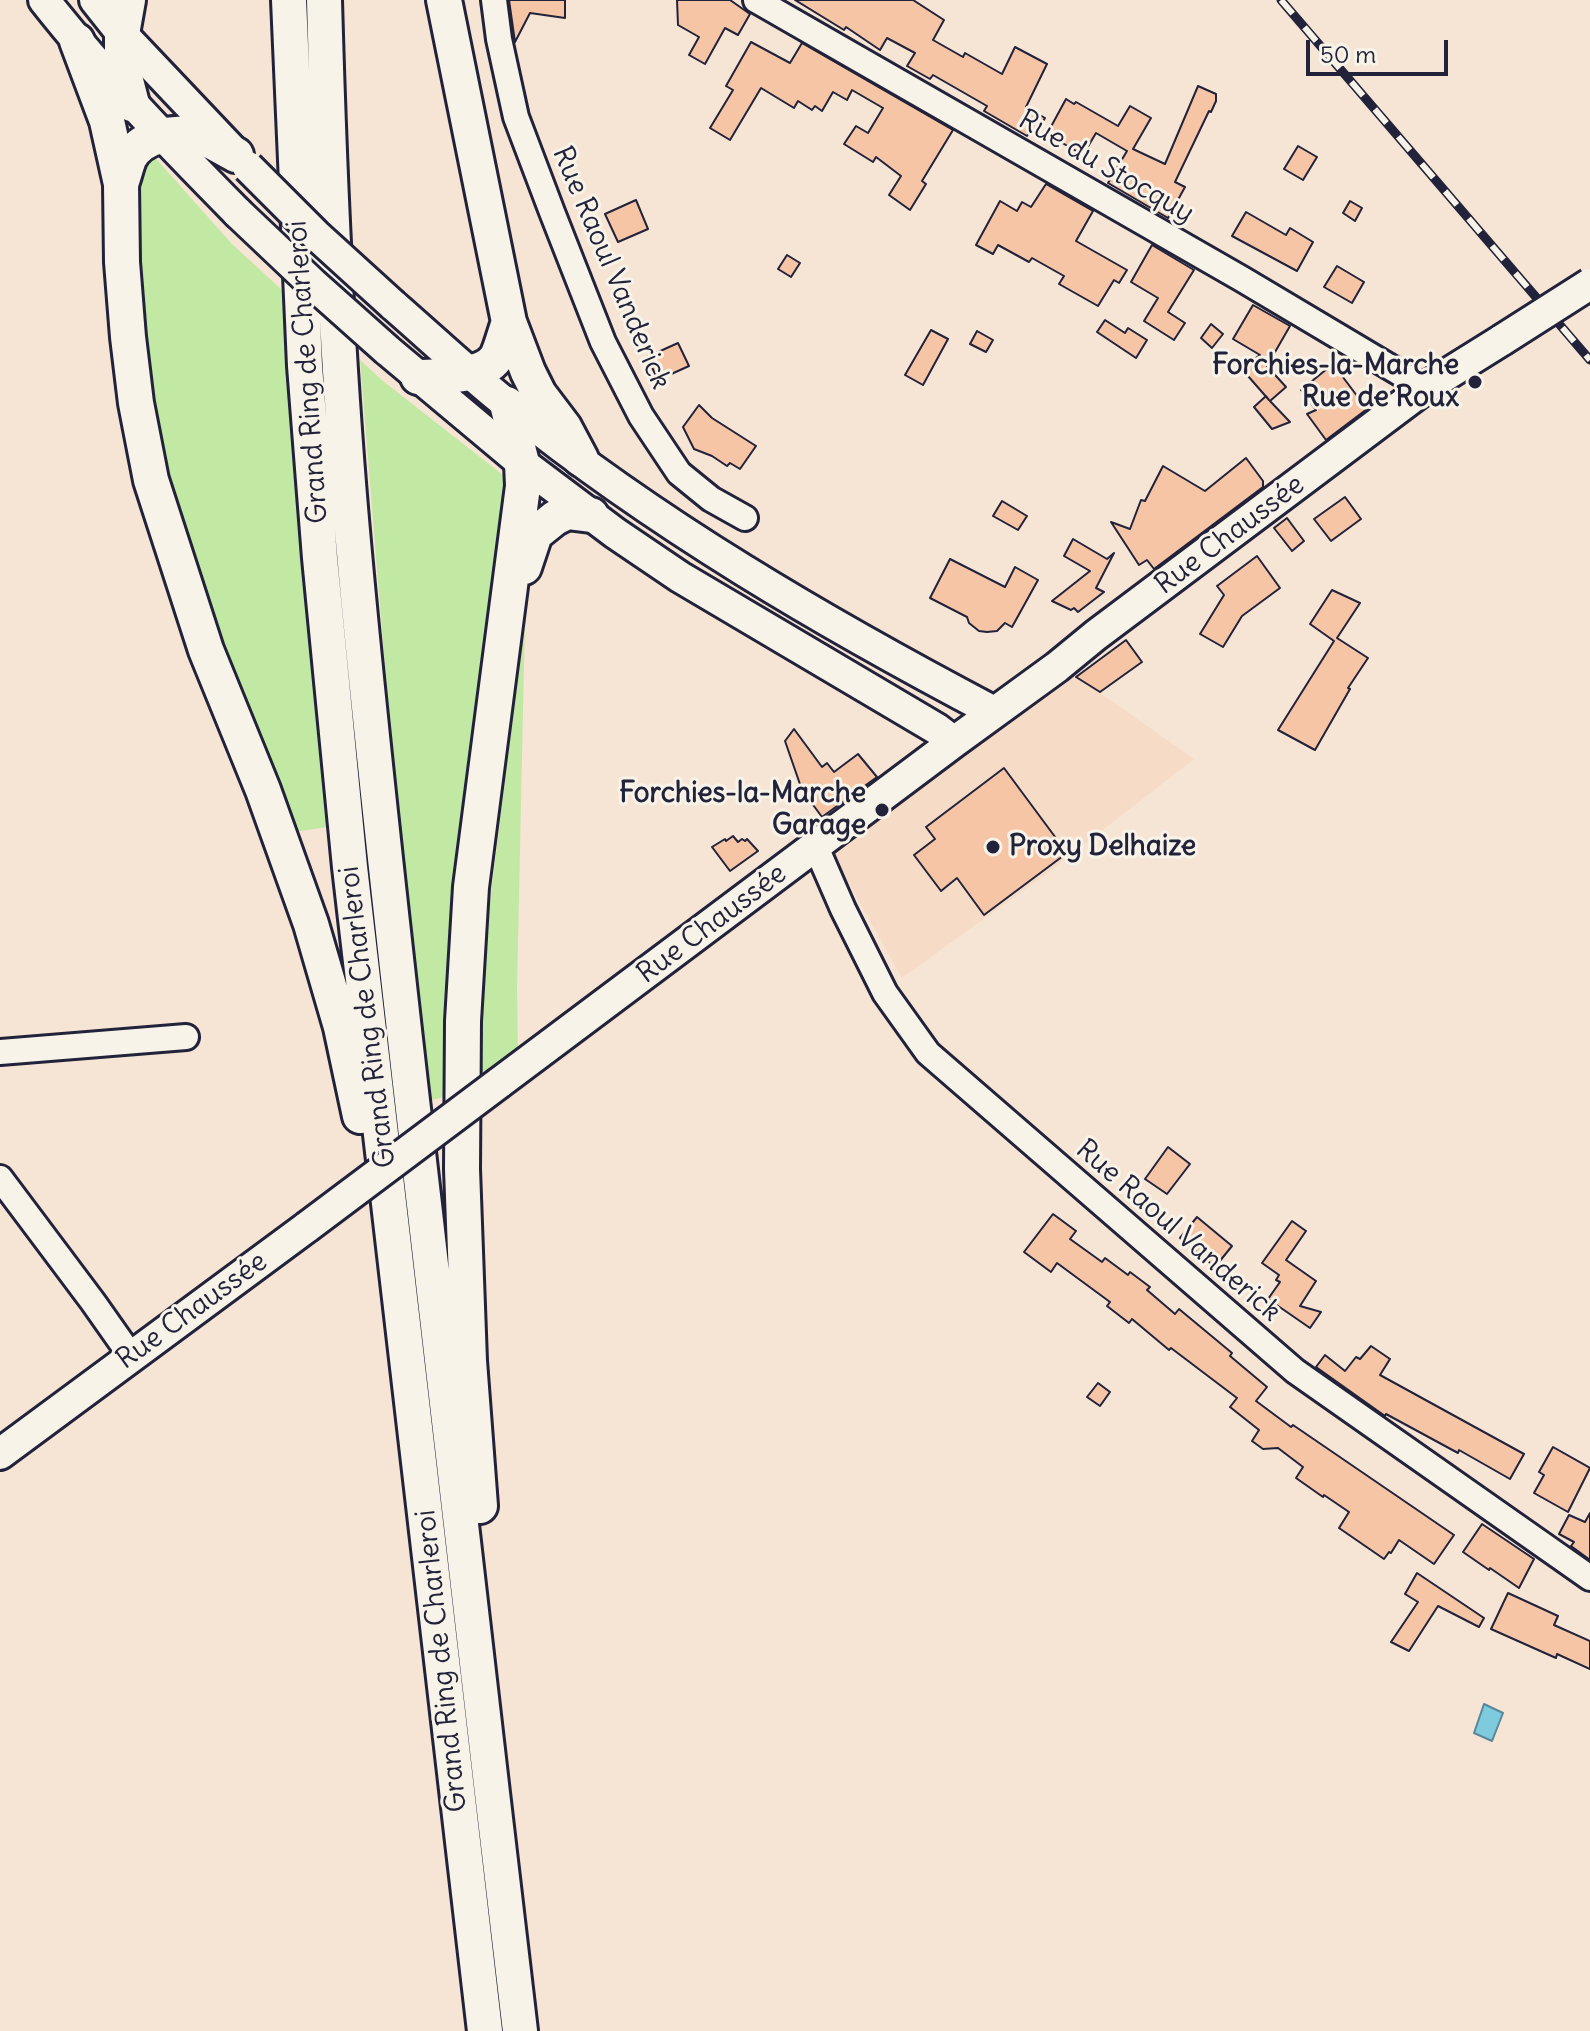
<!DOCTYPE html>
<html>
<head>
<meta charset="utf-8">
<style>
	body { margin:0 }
	#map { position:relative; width:1590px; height:2031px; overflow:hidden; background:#f6e5d4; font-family:Delius,sans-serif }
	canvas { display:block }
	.scale { position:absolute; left:1306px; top:40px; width:142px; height:36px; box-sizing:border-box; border:4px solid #22223b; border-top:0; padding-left:10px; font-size:24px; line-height:28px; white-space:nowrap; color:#22223b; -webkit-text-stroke:6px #f7f3e8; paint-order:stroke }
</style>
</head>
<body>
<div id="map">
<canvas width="1590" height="2031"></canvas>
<div class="scale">50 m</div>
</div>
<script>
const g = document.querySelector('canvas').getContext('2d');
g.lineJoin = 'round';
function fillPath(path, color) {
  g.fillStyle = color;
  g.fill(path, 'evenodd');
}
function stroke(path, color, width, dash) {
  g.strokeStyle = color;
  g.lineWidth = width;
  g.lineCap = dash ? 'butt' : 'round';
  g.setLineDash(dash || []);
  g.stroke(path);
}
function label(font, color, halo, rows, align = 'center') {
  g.font = font + ' Delius,sans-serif';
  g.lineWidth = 6;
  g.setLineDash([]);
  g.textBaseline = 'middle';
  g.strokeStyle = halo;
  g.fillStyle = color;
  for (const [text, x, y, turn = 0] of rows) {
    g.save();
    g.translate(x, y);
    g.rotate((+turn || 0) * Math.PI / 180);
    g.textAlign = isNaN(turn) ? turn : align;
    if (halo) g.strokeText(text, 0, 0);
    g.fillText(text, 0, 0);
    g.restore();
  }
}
fillPath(new Path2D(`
	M1072 673 1194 759 1046 874 902 978 831 851Z`), '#f6dbc6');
fillPath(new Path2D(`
	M151 153 232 244 282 290 314 691 328 827 287 833 155 455 133 234 134 186Z
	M360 360 383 381 517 486 453 1095 431 1100 390 729Z
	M525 618 517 988 518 1052 479 1079 483 959Z`), '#c1e9a4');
const water = new Path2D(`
	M1484 1704 1503 1713 1492 1741 1474 1733Z`);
fillPath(water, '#7ecbdd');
stroke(water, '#59879c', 2);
const building = new Path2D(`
	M509 0H565V18L530 13 515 42Z
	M677 0H730L750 14 738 35 725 28 705 64 689 55 699 37 678 25Z
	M795 0H913L944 20 933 40 963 57 965 53 1002 74 1015 47 1047 64 1026 107 1045 118 1036 133 1031 130 1027 136 984 111 987 106 933 75 930 79 907 66 915 53 887 38 880 50 846 27 844 30Z
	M751 42 790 63 802 43 953 130 922 181 926 184 910 210 889 195 901 176 876 157 873 162 844 144 856 126 868 133 883 108 852 90 847 100 833 92 822 111 815 106 812 110 798 101 794 108 761 88 730 140 710 128 733 90 726 86Z
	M1198 86 1216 94V101L1211 112 1209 111 1175 182 1185 187 1168 218 1108 183 1127 151 1096 133 1083 155 1047 134 1066 99 1074 104 1076 102 1118 126 1130 106 1151 118 1133 149 1165 164Z
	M1298 146 1317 157 1303 180 1284 169Z
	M1046 184 1093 211 1076 241 1127 270 1119 283 1114 280 1098 306 1059 284 1064 276 1032 258 1029 262 998 245 993 254 976 245 1000 201 1017 211 1022 202 1031 207Z
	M636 200 648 229 618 242 605 214Z
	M1350 201 1362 208 1355 221 1343 213Z
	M1246 212 1286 235 1290 228 1313 242 1297 271 1232 236Z
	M1152 245 1194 270 1168 312 1185 323 1174 340 1144 321 1158 298 1131 282Z
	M787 255 800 263 791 277 778 269Z
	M1337 266 1364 282 1352 303 1324 287Z
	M1253 305 1290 326 1267 366 1286 387 1270 401 1290 422 1272 429 1254 407 1266 396 1269 400 1241 368 1260 355 1233 339Z
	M1105 320 1125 333 1128 328 1147 340 1136 358 1097 332Z
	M1211 324 1223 334 1212 348 1201 338Z
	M931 330 948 339 923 385 905 375Z
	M977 331 993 340 986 352 970 344Z
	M678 343 689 366 658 380 647 357Z
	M1333 364 1367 409 1326 440 1307 414 1316 410 1301 390Z
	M699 405 712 418 756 446 740 469 730 463 727 466 712 456 694 449 683 427Z
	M1246 458 1263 481V487L1154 569 1147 560 1139 565 1111 522 1130 529 1141 500 1145 501 1163 466 1205 491Z
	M1345 497 1361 519 1331 541 1314 519Z
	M1002 501 1027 516 1018 530 993 516Z
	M1287 518 1304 541 1292 551 1274 528Z
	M1073 539 1107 559 1114 553 1096 588 1104 592 1078 612 1074 608 1071 610 1052 601 1090 571 1064 556Z
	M1257 556 1280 588 1242 616 1223 647 1200 634 1224 595 1217 586Z
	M950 559 1005 587 1015 567 1038 580 1012 627 1005 623 997 631 987 632 979 631 969 623 967 617 930 598Z
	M1332 590 1360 603 1337 638 1368 658 1348 688 1350 689 1315 750 1278 730 1334 641 1310 624Z
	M1126 640 1142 662 1100 692 1076 677Z
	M794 729 822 767 827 763 834 772 858 754 877 777 822 817 802 790 785 741Z
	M1004 768 1067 853 984 915 957 878 941 891 914 855 935 839 926 827Z
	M733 836 738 842 742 839 745 841 747 839 758 851 730 871 712 847 725 839 726 841Z
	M1168 1147 1190 1164 1167 1194 1145 1179Z
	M1053 1214 1076 1231 1070 1239 1102 1262 1105 1258 1128 1275 1130 1272 1150 1287 1147 1290 1175 1314 1179 1309 1232 1353 1230 1356 1267 1387 1256 1401 1291 1427 1293 1425 1454 1535 1434 1564 1399 1540 1391 1553 1389 1552 1384 1559 1339 1528 1349 1512 1324 1495 1323 1497 1296 1478 1303 1467 1278 1448 1263 1449 1252 1441 1259 1430 1230 1407 1237 1398 1171 1348 1169 1350 1132 1319 1129 1323 1107 1306 1110 1302 1057 1263 1051 1272 1024 1252Z
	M1197 1217 1232 1246 1215 1267 1180 1238Z
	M1292 1221 1306 1231 1286 1260 1316 1281 1300 1306 1321 1312 1310 1328 1268 1299 1280 1282 1276 1280 1279 1275 1262 1263Z
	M1371 1346 1390 1359 1380 1375 1524 1454 1510 1479 1459 1450 1458 1453 1386 1414 1385 1416 1316 1367 1325 1355 1345 1371 1356 1357 1360 1359Z
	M1098 1383 1110 1392 1100 1406 1087 1397Z
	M1553 1447 1590 1468 1568 1512 1534 1493 1544 1475 1539 1472Z
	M1590 1513V1560L1571 1546 1574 1542 1559 1534 1569 1515 1585 1522Z
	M1482 1524 1534 1559 1519 1588 1490 1568 1489 1570 1463 1552Z
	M1417 1573 1484 1618 1479 1627 1438 1606 1409 1651 1391 1642 1418 1602 1405 1594Z
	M1508 1593 1558 1616 1554 1625 1590 1641V1669L1557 1654 1556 1658 1491 1629Z`);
fillPath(building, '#f5c5a5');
stroke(building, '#22223b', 2);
const minor = new Path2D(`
	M494 0 499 39 516 117 552 212 603 342 641 416 679 473 711 499 745 518
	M756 0 1242 279 1425 388
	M816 847 843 909 885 993 928 1053 1295 1371 1590 1578
	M0 1052 186 1037
	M0 1178 93 1302 131 1356`);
const major = new Path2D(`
	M44 0C104 76 170 144 238 213
	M95 0 122 34 230 148
	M393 305C431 338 468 373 508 405 657 525 825 623 994 712
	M387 350 522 463 615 533 680 577 937 729 954 742
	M499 1083 954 742 1057 667 1096 635 1425 388 1502 340
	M0 1454 307 1227`);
const highway = new Path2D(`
	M128 0 122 34V65L132 104
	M289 0 305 366 320 558 350 867 485 2031
	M324 0C329 184 337 369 354 553 370 730 390 907 410 1083 445 1399 483 1715 520 2031
	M444 0 509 322 528 372 539 394 564 427 581 459
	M77 41 107 121 121 184 122 262 128 337 136 403 151 480 206 650 263 790 311 924 341 1027 360 1116
	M121 184C124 176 126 167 129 159 140 136 173 130 196 136 210 139 224 149 236 155
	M418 377C440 376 482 378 496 358 501 350 505 332 509 322
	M524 567 535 534 555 518 567 512 591 515
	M480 1506 469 1361 462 1169 463 1021 471 887 523 486 522 463 507 404`);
stroke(minor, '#22223b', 30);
stroke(major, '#22223b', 36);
stroke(highway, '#22223b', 40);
stroke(minor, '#f7f3e8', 24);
stroke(major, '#f7f3e8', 30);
stroke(highway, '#f7f3e8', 34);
const rail = new Path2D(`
	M1281 0 1590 360`);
stroke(rail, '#22223b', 9);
stroke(rail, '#f7f3e8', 6, [18]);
const majorBridge = new Path2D(`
	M248 167 316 235 393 305
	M238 213 313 284 387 350
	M1502 340 1590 284
	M307 1227 499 1083`);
stroke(majorBridge, '#22223b', 36, []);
stroke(majorBridge, '#f7f3e8', 30);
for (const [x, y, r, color] of [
	[1475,382,8,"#22223b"],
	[882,810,8,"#22223b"],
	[993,847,8,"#22223b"]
]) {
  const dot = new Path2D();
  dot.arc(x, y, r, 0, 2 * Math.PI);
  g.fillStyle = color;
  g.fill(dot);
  stroke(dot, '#f7f3e8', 3);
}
label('28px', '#22223b', '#f7f3e8', [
	["Rue du Stocquy",1106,167,30],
	["Rue Raoul Vanderick",611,268,67],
	["Grand Ring de Charleroi",308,372,-94],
	["Rue Chaussée",1230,535,-37],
	["Rue Chaussée",712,924,-37],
	["Grand Ring de Charleroi",368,1017,-97],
	["Rue Raoul Vanderick",1178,1231,41],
	["Rue Chaussée",192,1311,-36],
	["Grand Ring de Charleroi",442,1661,-96]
]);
label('bold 28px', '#22223b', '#f7f3e8', [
	["Forchies-la-Marche",1459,366],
	["Rue de Roux",1459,398],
	["Forchies-la-Marche",866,794],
	["Garage",866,826],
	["Proxy Delhaize",1009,847,"left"]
], 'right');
</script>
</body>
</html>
